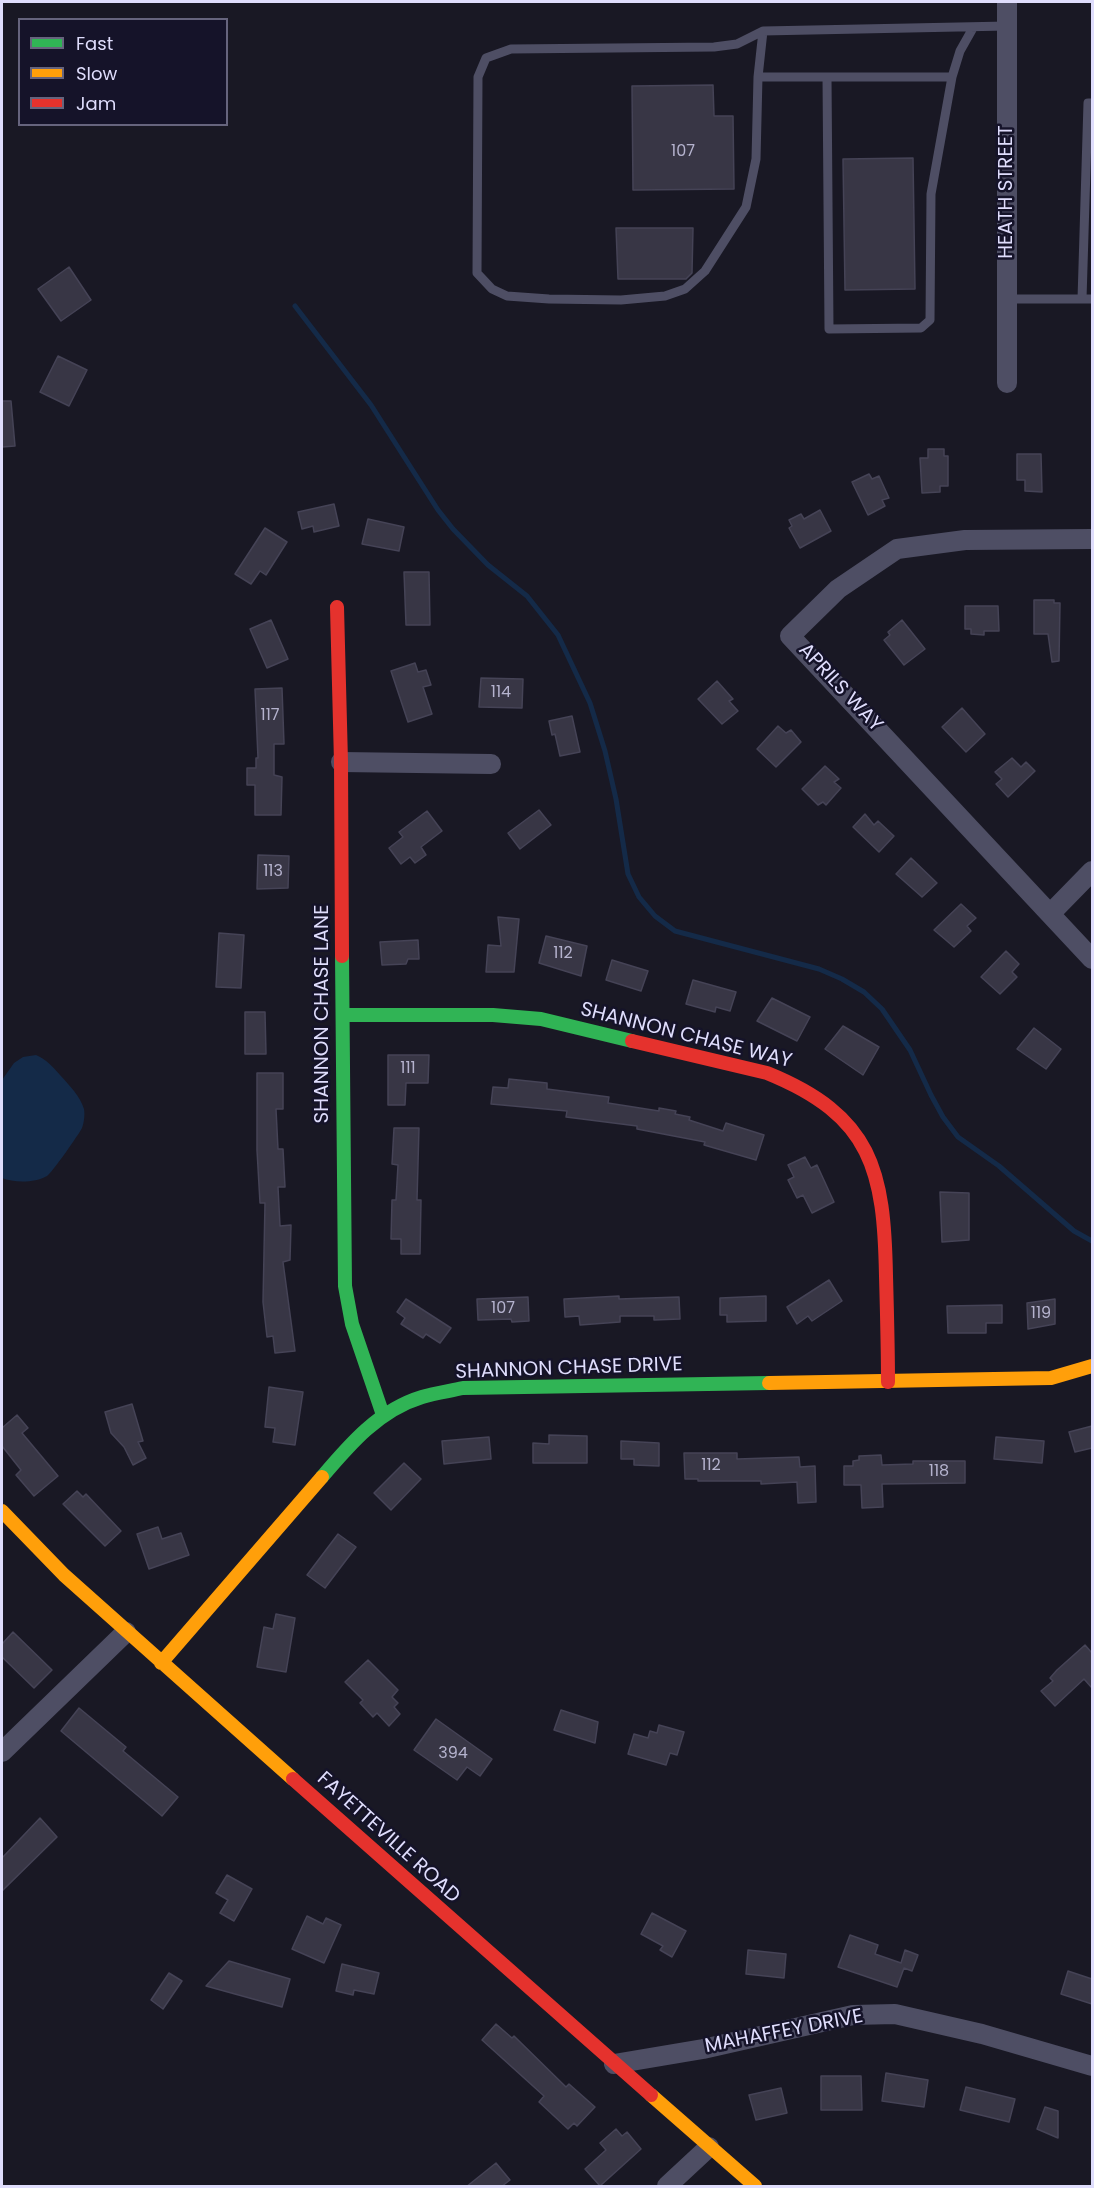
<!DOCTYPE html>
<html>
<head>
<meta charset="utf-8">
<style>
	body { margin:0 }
	#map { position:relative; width:1094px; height:2188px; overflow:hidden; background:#191824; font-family:Poppins,sans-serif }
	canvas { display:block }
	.frame { position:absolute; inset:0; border:3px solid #dfddfc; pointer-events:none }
	.legend { position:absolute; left:18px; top:18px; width:210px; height:108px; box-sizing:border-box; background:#151329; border:2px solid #66647d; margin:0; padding:8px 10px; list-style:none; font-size:18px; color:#dfddfc }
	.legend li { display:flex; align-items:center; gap:12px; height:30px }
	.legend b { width:30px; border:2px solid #66647d }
</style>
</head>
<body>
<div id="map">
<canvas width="1094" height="2188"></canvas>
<div class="frame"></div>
<ul class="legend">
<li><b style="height:8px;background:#30b455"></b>Fast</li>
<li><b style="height:8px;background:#ff9f0a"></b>Slow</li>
<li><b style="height:8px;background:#e5322d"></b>Jam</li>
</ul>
</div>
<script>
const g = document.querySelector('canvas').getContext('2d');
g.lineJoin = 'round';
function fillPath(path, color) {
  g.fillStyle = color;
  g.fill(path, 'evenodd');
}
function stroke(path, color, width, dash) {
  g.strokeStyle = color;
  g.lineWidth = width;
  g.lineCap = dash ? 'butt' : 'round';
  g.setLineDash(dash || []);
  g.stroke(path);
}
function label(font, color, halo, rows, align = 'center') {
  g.font = font + ' Poppins,sans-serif';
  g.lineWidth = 5;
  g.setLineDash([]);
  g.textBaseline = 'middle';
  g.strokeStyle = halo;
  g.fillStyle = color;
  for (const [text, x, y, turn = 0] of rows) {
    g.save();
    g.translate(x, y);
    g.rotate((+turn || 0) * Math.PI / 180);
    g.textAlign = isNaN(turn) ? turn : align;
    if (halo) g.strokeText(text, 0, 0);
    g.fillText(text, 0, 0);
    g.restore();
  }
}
fillPath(new Path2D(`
	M36 1055C46 1059 53 1067 60 1075 70 1086 80 1096 84 1109 85 1115 84 1123 82 1128 79 1134 52 1173 47 1176 35 1183 14 1183 2 1178V1080L14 1063 23 1057Z`), '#142a48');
stroke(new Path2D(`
	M295 306 371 405 438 510 453 529 488 565 527 596 558 635 590 703 605 751 616 799 628 874 639 897 655 916 675 931 819 969 842 979 864 992 882 1009 910 1050 931 1095 943 1117 958 1137 999 1166 1074 1231 1092 1241`), '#142a48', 5);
const building = new Path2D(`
	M713 85 714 116H733L734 189 633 190 632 86Z
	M913 158 915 289 845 290 843 159Z
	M616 228H693L692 273 686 279H618Z
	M69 267 91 300 61 321 38 289Z
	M58 356 87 370 69 406 40 392Z
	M2 401H11L15 446 2 447Z
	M928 449H944V456H948V486H940V492L922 493 920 458H928Z
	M1017 454H1041L1042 492 1025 491V480H1017Z
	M869 474 872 479 879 476 889 498 882 500 885 506 868 515 852 482Z
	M334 504 339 526 314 532 313 526 302 529 298 512Z
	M820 510 831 531 800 548 789 528 792 526 789 520 801 514 804 519Z
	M368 519 404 527 399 551 362 544Z
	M265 528 287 542 266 575 260 571 251 584 235 574Z
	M404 572H429L430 625H406Z
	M1034 600H1054V603H1060L1059 661 1052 662 1048 634H1034Z
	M965 606H998L999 631H984V635L971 634V629H965Z
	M271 620 288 659 267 668 250 629Z
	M902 620 925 649 904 665 884 640 890 635 888 632Z
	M415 663 418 672 426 670 431 685 423 687 432 714 408 722 391 671Z
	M481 678 523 679 522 708 479 707Z
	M717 681 733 699 729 701 738 711 722 724 698 699Z
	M282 688 284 744H274V775L282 777 281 815H255V785H247V768H256V758H258L255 689Z
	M962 708 985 734 966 752 942 727Z
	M572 716 580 752 560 756 555 734 552 735 549 721Z
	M778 726 786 733 791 730 801 742 776 767 757 749Z
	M1012 758 1021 767 1026 762 1035 771 1008 797 996 784 1002 779 995 772Z
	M825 766 839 779 834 782 841 788 826 805 823 802 818 805 802 789Z
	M539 810 551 825 520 849 508 833Z
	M427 811 442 831 421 847 426 855 415 863 410 857 401 864 389 848 403 837 399 832Z
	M865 814 874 825 878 821 894 836 879 852 853 827Z
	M258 855 289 856 288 888 257 889Z
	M911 858 937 883 922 897 896 874Z
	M961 904 976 918 967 926 971 931 954 947 934 930Z
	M498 917 519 919 514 972H486L488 945 501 946Z
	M219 933 244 935 241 988 216 987Z
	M546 936 587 946 581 976 539 963Z
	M418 940 419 959H408L406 964 382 965 380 942Z
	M1006 951 1019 964 1012 972 1017 977 1000 994 981 977Z
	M612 960 648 971 641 991 606 980Z
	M693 980 736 992 730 1011 716 1007 715 1012 686 1004Z
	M772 998 810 1017 797 1041 757 1021Z
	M245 1012H265L266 1054H245Z
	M843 1026 879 1047 863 1075 825 1049Z
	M1034 1028 1061 1049 1046 1069 1017 1049Z
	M388 1055H429L428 1083H406L405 1105H388Z
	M257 1073H283V1109H276L278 1149H283L285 1187H278L280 1226 291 1225 290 1260 283 1262 295 1351 275 1353 273 1336 267 1337 263 1302 265 1203H260L257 1150Z
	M509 1079 547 1083V1089L609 1097 608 1103 659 1111V1108L676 1111 675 1114 690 1117 689 1120 723 1131 726 1123 764 1135 756 1160 704 1145 705 1142 637 1129V1126L566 1117 567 1111 491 1104 493 1087 508 1088Z
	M394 1128H419L417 1200H421L420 1254H401V1239H391L392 1200H396L398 1165 392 1164Z
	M805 1157 811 1168 817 1165 834 1202 812 1213 803 1195 797 1198 788 1180 794 1177 788 1165Z
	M940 1192 969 1193V1240L942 1242Z
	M829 1280 842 1301 812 1321 808 1316 797 1324 787 1307Z
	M619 1296V1299L679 1297 680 1319 654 1320V1316H620V1322L580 1325 579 1316 565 1317 564 1299Z
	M766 1296V1321L727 1322V1315H720V1298Z
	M528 1297 529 1321 512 1322 511 1319 478 1320 477 1299Z
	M406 1299 451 1328 440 1343 426 1334 423 1338 401 1324 405 1318 397 1312Z
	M1055 1299V1324L1028 1329 1027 1303Z
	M1002 1305V1323H986V1333H948L947 1306Z
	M269 1387 303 1392 295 1445 273 1442 275 1428 265 1427Z
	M132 1404 143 1441 138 1442 146 1458 133 1465 124 1447 111 1433 105 1412Z
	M17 1415 28 1428 22 1433 58 1476 34 1496 16 1475 21 1470 2 1446V1428Z
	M1092 1426V1448L1075 1452 1069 1432Z
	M549 1435 587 1436V1463H533V1443L549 1444Z
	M489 1437 491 1459 444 1464 442 1441Z
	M996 1437 1044 1441 1042 1463 994 1459Z
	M621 1441 659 1443V1466L634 1465V1459H621Z
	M684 1453H737V1459L799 1457 800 1467 815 1466 816 1502 798 1503 797 1482 761 1484V1481H698V1479H685Z
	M881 1455 882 1465 913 1464V1461H965V1483L882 1484 883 1507 862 1508 861 1485H844V1466H853V1461L859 1460V1456Z
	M404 1463 421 1479 391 1510 374 1493Z
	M77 1491 83 1497 86 1494 121 1531 105 1546 63 1504Z
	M158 1527 162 1539 181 1533 189 1555 149 1569 137 1534Z
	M338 1534 356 1547 325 1588 307 1575Z
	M276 1614 295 1618 286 1672 257 1667 264 1627 273 1629Z
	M13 1632 52 1670 34 1688 2 1657V1644Z
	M1085 1645 1092 1653V1688L1084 1679 1055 1706 1041 1691 1053 1681 1050 1678 1057 1670Z
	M368 1660 398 1690 392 1697 398 1703 394 1707 400 1714 389 1726 377 1713 373 1717 360 1703 363 1700 345 1682Z
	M79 1708 126 1747 123 1751 178 1797 162 1816 61 1731Z
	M561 1710 598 1722 595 1743 554 1730Z
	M436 1719 492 1759 480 1776 467 1767 457 1780 414 1750Z
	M659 1725 684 1732 677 1755 670 1753 666 1765 628 1754 634 1734 648 1738 650 1731 657 1733Z
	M40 1818 57 1837 2 1891V1858Z
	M227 1875 252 1889 234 1921 220 1913 228 1900 216 1893Z
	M652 1913 686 1931 672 1957 660 1950 663 1946 641 1934Z
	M307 1916 323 1924 326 1918 341 1925 324 1963 292 1949Z
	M850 1935 878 1945 875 1954 901 1963 905 1950 918 1955 912 1971 904 1968 897 1987 838 1967Z
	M748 1950 786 1954 784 1978 746 1974Z
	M229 1961 290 1979 282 2007 206 1986Z
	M342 1964 379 1973 374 1994 354 1990 353 1995 336 1991Z
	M1068 1971 1092 1979V2004L1061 1994Z
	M169 1973 182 1981 163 2009 151 2000Z
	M496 2024 512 2038 514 2036 566 2087 569 2084 595 2107 577 2126 574 2123 568 2129 539 2102 544 2096 482 2040Z
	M886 2073 928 2080 924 2107 882 2101Z
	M821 2076H861L862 2110H821Z
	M966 2087 1015 2099 1009 2122 960 2110Z
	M781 2088 787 2113 756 2120 749 2095Z
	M1045 2107 1058 2111V2138L1037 2129Z
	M616 2129 622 2136 627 2132 641 2149 600 2186 585 2169 606 2150 600 2143Z
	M496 2163 510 2180 501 2187H466Z`);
fillPath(building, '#383645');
stroke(building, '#454356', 1.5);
stroke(new Path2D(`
	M763 31 758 77 756 159 746 207 705 271 685 289 665 296 621 300 549 299 507 296 492 289 477 273 478 77 486 58 511 49 714 47 737 44 763 31 1007 26
	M758 77H952
	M827 77 829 329 921 328 930 320 931 194 952 77 960 51 973 28
	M1007 299H1092
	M1082 299 1088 103H1092`), '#4e4e64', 9);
stroke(new Path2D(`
	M1007 383V2
	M1092 539 965 540 897 549 838 589 790 636 1092 959
	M341 762 491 764
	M1051 913 1092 871
	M2 1752 126 1632
	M614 2064 703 2049 853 2015 895 2014 982 2034 1092 2066
	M667 2186 709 2147`), '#4e4e64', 20);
stroke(new Path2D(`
	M342 956 345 1286 352 1324 383 1415
	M343 1015H493L541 1019 632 1041
	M322 1477C350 1444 379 1410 422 1397 435 1393 450 1391 463 1388L769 1383`), '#30b455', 14);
stroke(new Path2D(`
	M769 1383 1051 1378 1092 1366
	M2 1511 64 1575 293 1779
	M161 1663 322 1477
	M651 2095 755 2186`), '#ff9f0a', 14);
stroke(new Path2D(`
	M337 607 341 762 342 956
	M632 1041 767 1073C873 1116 884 1171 886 1276 887 1312 888 1347 888 1382
	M293 1779 651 2095`), '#e5322d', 14);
label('16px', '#b5b3ce', null, [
	["107",683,152],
	["114",501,693],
	["117",270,716],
	["113",273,872],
	["112",563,954],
	["111",408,1069],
	["107",503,1309],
	["119",1041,1314],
	["112",711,1466],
	["118",939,1472],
	["394",453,1754]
]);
label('20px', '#dfddfc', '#151329', [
	["HEATH STREET",1007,192,-90],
	["APRILS WAY",840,688,47],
	["SHANNON CHASE LANE",323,1014,-90],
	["SHANNON CHASE WAY",686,1036,14],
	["SHANNON CHASE DRIVE",569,1369,-2],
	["FAYETTEVILLE ROAD",388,1838,42],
	["MAHAFFEY DRIVE",784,2032,-11]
]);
</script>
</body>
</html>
